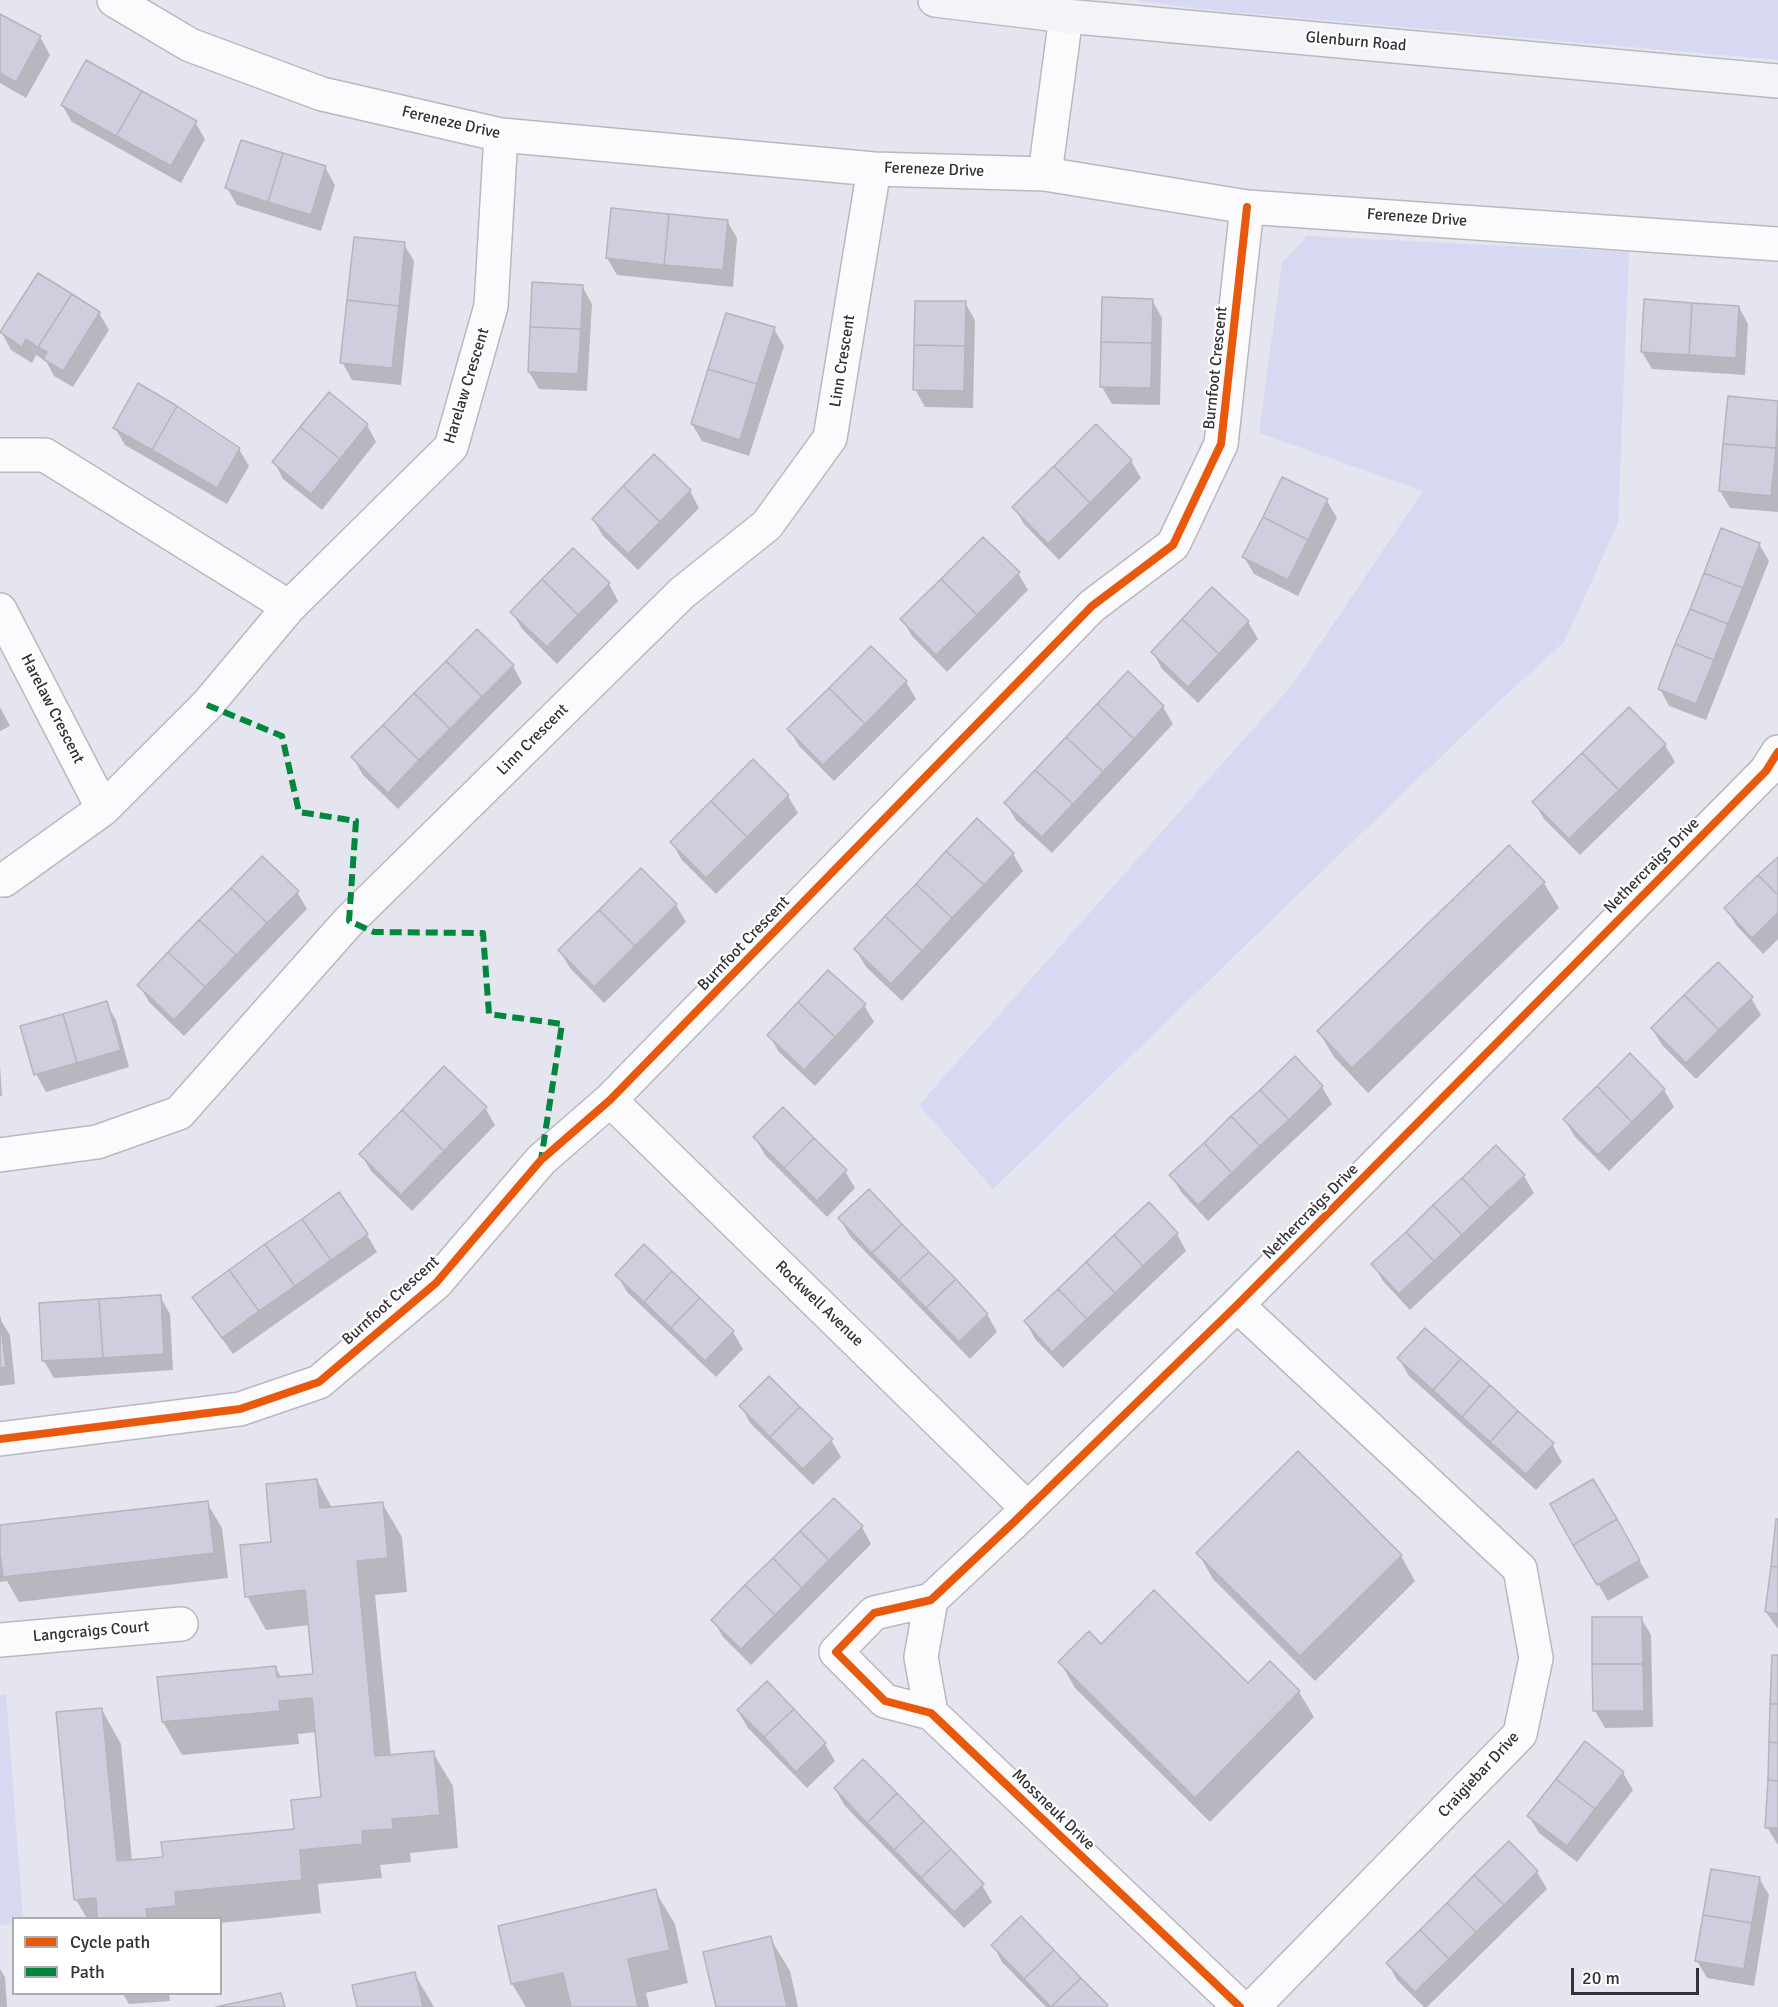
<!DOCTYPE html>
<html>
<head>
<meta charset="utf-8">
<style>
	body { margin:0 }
	#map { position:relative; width:1778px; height:2007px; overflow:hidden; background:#e5e5ef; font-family:Signika,sans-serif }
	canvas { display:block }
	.legend { position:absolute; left:12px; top:1917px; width:210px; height:78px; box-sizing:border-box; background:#fff; border:2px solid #adadb0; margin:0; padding:8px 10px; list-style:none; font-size:18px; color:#323239 }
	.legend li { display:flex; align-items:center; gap:12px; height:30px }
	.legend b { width:30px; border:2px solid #adadb0 }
	.scale { position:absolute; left:1571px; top:1968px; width:128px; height:27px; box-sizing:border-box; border:3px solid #323239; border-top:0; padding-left:8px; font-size:18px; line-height:21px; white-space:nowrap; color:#323239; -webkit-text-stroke:4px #fff; paint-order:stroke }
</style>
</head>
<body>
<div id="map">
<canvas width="1778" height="2007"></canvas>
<ul class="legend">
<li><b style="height:8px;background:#e8590c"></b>Cycle path</li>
<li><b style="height:8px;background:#00873e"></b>Path</li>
</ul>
<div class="scale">20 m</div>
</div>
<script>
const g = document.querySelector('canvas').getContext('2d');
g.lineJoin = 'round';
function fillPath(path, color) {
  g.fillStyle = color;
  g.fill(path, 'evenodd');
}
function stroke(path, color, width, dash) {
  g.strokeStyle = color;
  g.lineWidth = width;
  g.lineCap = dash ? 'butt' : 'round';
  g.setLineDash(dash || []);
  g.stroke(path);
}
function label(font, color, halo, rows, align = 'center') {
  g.font = font + ' Signika,sans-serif';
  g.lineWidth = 4.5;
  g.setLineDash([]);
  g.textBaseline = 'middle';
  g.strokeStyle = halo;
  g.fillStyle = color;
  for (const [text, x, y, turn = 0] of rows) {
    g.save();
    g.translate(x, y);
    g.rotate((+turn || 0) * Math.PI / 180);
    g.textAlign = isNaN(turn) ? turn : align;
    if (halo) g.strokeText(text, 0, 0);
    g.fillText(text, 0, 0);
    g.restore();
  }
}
fillPath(new Path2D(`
	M1135 0H1778V60L1199 9Z
	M1307 236 1629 252 1618 523 1564 642 1483 716 993 1189 919 1105 1293 684 1423 491 1259 433 1282 263Z
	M6 1694 23 1918H14L13 1924 0 1925V1695Z`), '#d7d8f1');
fillPath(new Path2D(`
	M0 15 40 37 50 55 26 98 0 83Z
	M62 105 195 122 205 139 181 183 72 122Z
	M325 167 335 185 321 231 237 205 227 188Z
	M727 221 737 238 733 287 617 275 607 258Z
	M404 244 414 261 401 385 352 380 342 362Z
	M39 275 99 313 109 330 73 387 54 376 46 361 36 355 32 363 11 350 2 333Z
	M582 286 592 304 587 391 539 389 529 372Z
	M1104 299 1152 300 1162 318 1160 405 1112 404 1102 387Z
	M965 303 975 320 973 408 925 407 915 389Z
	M1739 307 1748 324 1745 375 1652 369 1642 352Z
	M774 329 784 346 749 456 702 441 692 424Z
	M1729 398 1778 402V512L1730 508 1720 491Z
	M367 425 376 442 322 510 283 479 274 462Z
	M115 428 239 449 249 466 227 504 125 445Z
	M1131 461 1141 478 1059 560 1024 524 1014 507Z
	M690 491 699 508 638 570 603 536 593 519Z
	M1327 501 1337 518 1298 596 1254 574 1244 557Z
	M1759 544 1769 561 1706 720 1669 706 1660 689Z
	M1018 573 1028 590 947 672 912 636 902 619Z
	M609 584 618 601 557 664 522 629 512 612Z
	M1248 622 1258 639 1198 703 1162 669 1153 652Z
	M871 648 906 682 916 699 834 781 799 746 789 729Z
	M513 666 522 683 398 809 363 775 353 758Z
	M1128 674 1163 707 1173 724 1052 853 1016 820 1006 803Z
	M0 707 10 726 0 731Z
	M1665 745 1675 762 1580 855 1544 819 1534 802Z
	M788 796 798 813 716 894 681 859 672 842Z
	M1013 854 1023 871 902 1001 866 967 856 950Z
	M1778 859V939L1763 954 1736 925 1726 908Z
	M1544 883 1559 908 1368 1093 1334 1057 1319 1032Z
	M297 892 307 909 184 1036 149 1002 139 985Z
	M676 905 686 922 604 1003 570 968 560 951Z
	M1751 998 1761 1015 1696 1079 1662 1045 1652 1028Z
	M106 1003 116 1020 129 1067 46 1092 36 1074Z
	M864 1005 874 1022 815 1086 779 1052 769 1035Z
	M1630 1055 1664 1090 1674 1107 1609 1171 1575 1137 1565 1120Z
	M1295 1058 1322 1087 1332 1104 1208 1221 1181 1192 1171 1175Z
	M0 1065 2 1096H0Z
	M485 1108 495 1125 412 1211 371 1171 361 1154Z
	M755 1138 845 1171 855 1188 827 1217 765 1155Z
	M1496 1147 1524 1176 1534 1193 1410 1310 1383 1281 1373 1264Z
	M840 1219 987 1314 997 1332 970 1359 850 1236Z
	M1177 1234 1186 1251 1063 1368 1035 1339 1026 1322Z
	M367 1235 377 1252 233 1354 204 1314 194 1297Z
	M644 1247 733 1332 743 1349 716 1377 627 1292 617 1275Z
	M160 1296 170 1314 173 1370 54 1378 44 1361Z
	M0 1319 10 1335 15 1384 0 1386Z
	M1399 1359 1552 1444 1562 1462 1536 1490 1409 1376Z
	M741 1406 831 1440 841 1457 813 1485 750 1423Z
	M317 1480 332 1508 382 1503 402 1537 407 1592 375 1595 391 1757 433 1753 453 1786 458 1848 410 1853 411 1862 380 1865 382 1878 318 1884 321 1913 220 1923V1918H87L76 1900 102 1710 121 1744 132 1861 164 1858 295 1831 323 1798 317 1732 298 1734 299 1744 182 1755 163 1722 275 1667 282 1678 315 1676 310 1625 266 1630 247 1596 273 1544Z
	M1592 1481 1649 1577 1608 1601 1552 1504Z
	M207 1503 222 1528 228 1578 19 1602 7 1581 0 1582V1526Z
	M1778 1520V1629L1766 1612Z
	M862 1527 871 1544 751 1665 723 1637 713 1620Z
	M1198 1553 1401 1556 1415 1581 1315 1681 1213 1579Z
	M1641 1618 1651 1635 1653 1727 1605 1728 1595 1711Z
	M1101 1646 1248 1685 1299 1692 1314 1717 1210 1822 1075 1688 1060 1662Z
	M1778 1657V1845L1767 1827Z
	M767 1683 825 1744 835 1761 807 1788 748 1728 738 1711Z
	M1623 1773 1633 1790 1577 1862 1539 1833 1529 1816Z
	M835 1789 982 1885 992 1902 964 1928 845 1806Z
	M1509 1843 1537 1872 1547 1889 1427 2007H1424L1397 1980 1388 1963Z
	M1759 1878 1769 1895 1754 1986 1707 1978 1697 1961Z
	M655 1891 675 1924 688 1983 646 1993 649 2007H526L512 1984 500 1927Z
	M1021 1918 1107 2007H1046L1002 1962 993 1945Z
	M770 1938 790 1971 798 2007H718Z
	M0 1969 5 1977 7 2007H0Z
	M414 1973 434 2007H358Z
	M123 1994H169L170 2001 129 2004Z`), '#0003');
const building = new Path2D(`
	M0 14 41 36 16 82 0 73Z
	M86 60 142 91 116 136 61 105Z
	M142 91 197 121 171 166 116 136Z
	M241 140 283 153 268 202 225 188Z
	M283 153 326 166 311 215 268 202Z
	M611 208 669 214 664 265 606 258Z
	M669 214 728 220 723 270 664 265Z
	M354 237 405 242 399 306 347 300Z
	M38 273 72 294 38 347 26 339 22 347 0 332Z
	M532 282 583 285 581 329 530 327Z
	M72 294 100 312 63 371 43 359 47 352 38 347Z
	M1102 297 1153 299 1152 343 1101 342Z
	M1644 299 1692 303 1689 355 1641 352Z
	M347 300 399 306 392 368 340 363Z
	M915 301H966L965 346 914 345Z
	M1692 303 1739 306 1736 358 1689 355Z
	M726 313 775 327 757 384 708 369Z
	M530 327 581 329 578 374 528 372Z
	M1101 342 1152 343 1151 388 1100 387Z
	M914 345 965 346 964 391 913 390Z
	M708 369 757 384 740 440 691 424Z
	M138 383 177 406 152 450 113 428Z
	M329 392 368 424 340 459 300 427Z
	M1728 396 1778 401 1776 448 1723 444Z
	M177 406 240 448 217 488 152 450Z
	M1096 424 1132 460 1090 503 1054 466Z
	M300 427 340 459 311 494 272 462Z
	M1723 444 1776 448 1771 496 1719 491Z
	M654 454 691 490 660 522 623 486Z
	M1054 466 1090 503 1048 544 1012 507Z
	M1282 477 1328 499 1308 540 1263 517Z
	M623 486 660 522 628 554 592 519Z
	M1263 517 1308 540 1288 580 1242 557Z
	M1721 528 1760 543 1743 588 1704 573Z
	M983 537 1020 572 977 615 941 579Z
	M573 548 610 583 578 615 542 579Z
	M1704 573 1743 588 1728 624 1690 609Z
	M542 579 578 615 547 647 510 612Z
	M941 579 977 615 936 655 900 619Z
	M1212 587 1249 621 1219 654 1182 619Z
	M1690 609 1728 624 1714 660 1675 644Z
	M1182 619 1219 654 1188 687 1151 652Z
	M477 629 514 665 482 697 446 661Z
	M1675 644 1714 660 1696 704 1658 689Z
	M871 646 907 681 865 724 829 688Z
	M446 661 482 697 450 729 414 693Z
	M1128 671 1164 706 1134 739 1097 704Z
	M829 688 865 724 823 765 787 729Z
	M414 693 450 729 419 760 383 725Z
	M1097 704 1134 739 1103 772 1066 737Z
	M1629 707 1666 744 1619 790 1582 753Z
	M383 725 419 760 388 793 351 757Z
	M1066 737 1103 772 1073 804 1035 770Z
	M1582 753 1619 790 1569 839 1532 802Z
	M753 759 789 795 747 837 711 801Z
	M1035 770 1073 804 1042 837 1004 803Z
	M711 801 747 837 706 878 670 842Z
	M977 818 1014 853 984 885 946 851Z
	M1509 845 1545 882 1352 1068 1317 1031Z
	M946 851 984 885 952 918 916 884Z
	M262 856 299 891 267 923 231 888Z
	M1778 857V895L1758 875Z
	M641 868 677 904 635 946 599 910Z
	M1758 875 1778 895V913L1752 938 1724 908Z
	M916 884 952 918 922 951 885 916Z
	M231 888 267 923 236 955 199 920Z
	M599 910 635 946 594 987 558 950Z
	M885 916 922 951 891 984 854 949Z
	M199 920 236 955 205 987 168 952Z
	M168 952 205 987 174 1020 137 985Z
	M1718 962 1753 997 1719 1030 1684 995Z
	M828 970 866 1004 835 1037 798 1002Z
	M1684 995 1719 1030 1686 1063 1651 1028Z
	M107 1001 121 1050 77 1063 63 1014Z
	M798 1002 835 1037 804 1070 767 1035Z
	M63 1014 77 1063 34 1075 20 1026Z
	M1630 1053 1665 1089 1632 1122 1597 1086Z
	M1295 1056 1323 1086 1289 1120 1260 1090Z
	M444 1066 487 1107 444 1151 402 1110Z
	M1597 1086 1632 1122 1598 1155 1563 1119Z
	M1260 1090 1289 1120 1260 1146 1231 1116Z
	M783 1107 814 1138 784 1168 753 1137Z
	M402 1110 444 1151 401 1195 359 1154Z
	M1231 1116 1260 1146 1232 1173 1204 1143Z
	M814 1138 847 1170 817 1201 784 1168Z
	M1204 1143 1232 1173 1198 1205 1169 1175Z
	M1496 1145 1525 1175 1490 1208 1462 1178Z
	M1462 1178 1490 1208 1462 1235 1433 1205Z
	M869 1189 902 1224 872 1253 838 1218Z
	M339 1192 368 1234 331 1260 302 1219Z
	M1149 1202 1178 1233 1143 1266 1114 1235Z
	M1433 1205 1462 1235 1434 1261 1406 1232Z
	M302 1219 331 1260 295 1286 265 1244Z
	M902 1224 929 1252 899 1280 872 1253Z
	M1406 1232 1434 1261 1399 1294 1371 1264Z
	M1114 1235 1143 1266 1115 1293 1086 1262Z
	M265 1244 295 1286 259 1311 229 1270Z
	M644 1244 672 1271 644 1302 615 1275Z
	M929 1252 956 1279 926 1308 899 1280Z
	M1086 1262 1115 1293 1087 1319 1058 1289Z
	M229 1270 259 1311 222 1338 192 1297Z
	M672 1271 700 1298 671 1328 644 1302Z
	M956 1279 988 1314 959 1342 926 1308Z
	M1058 1289 1087 1319 1052 1352 1024 1321Z
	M161 1295 164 1354 103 1358 99 1299Z
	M700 1298 734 1331 705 1361 671 1328Z
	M99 1299 103 1358 42 1361 39 1303Z
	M0 1317 6 1367 0 1368Z
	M1425 1328 1461 1359 1433 1390 1397 1358Z
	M1461 1359 1490 1385 1462 1417 1433 1390Z
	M769 1376 800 1407 770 1437 739 1406Z
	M1490 1385 1518 1411 1490 1442 1462 1417Z
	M800 1407 833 1439 803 1469 770 1437Z
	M1518 1411 1554 1443 1526 1474 1490 1442Z
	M1298 1451 1402 1555 1300 1656 1196 1553Z
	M317 1479 320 1508 383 1502 388 1558 357 1561 375 1756 434 1751 440 1815 392 1819 393 1829 362 1831 363 1844 300 1850 302 1880 175 1892 176 1906 146 1909 147 1918H97L96 1898 74 1900 56 1712 102 1708 117 1861 163 1857 161 1842 294 1829 291 1800 321 1797 312 1698 279 1701 280 1711 162 1722 157 1677 276 1666 277 1677 313 1674 305 1590 245 1597 240 1545 271 1542 266 1484Z
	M1593 1479 1617 1519 1573 1545 1550 1504Z
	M834 1498 863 1526 829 1560 800 1531Z
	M208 1501 214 1553 3 1577 0 1553V1525Z
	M1617 1519 1640 1560 1597 1585 1573 1545Z
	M1776 1519H1778V1567L1771 1566Z
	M800 1531 829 1560 802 1588 773 1558Z
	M773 1558 802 1588 775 1615 745 1585Z
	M1771 1566 1778 1567V1614L1765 1612Z
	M745 1585 775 1615 741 1649 711 1620Z
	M1154 1590 1248 1683 1270 1661 1300 1691 1195 1798 1058 1662 1089 1631 1101 1644Z
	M1592 1617H1642L1643 1664H1592Z
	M1772 1655H1778V1704H1770Z
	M1592 1664H1643L1644 1711H1593Z
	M767 1681 794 1709 764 1737 737 1710Z
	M1770 1704H1778V1743L1769 1742Z
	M794 1709 826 1743 796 1772 764 1737Z
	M1585 1741 1624 1772 1595 1809 1556 1779Z
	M1769 1742 1778 1743V1781L1768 1780Z
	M863 1759 897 1793 867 1823 834 1788Z
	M1556 1779 1595 1809 1567 1846 1527 1816Z
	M1768 1780 1778 1781V1828H1765Z
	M897 1793 924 1821 894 1850 867 1823Z
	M924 1821 951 1849 921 1878 894 1850Z
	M1509 1841 1538 1871 1504 1905 1474 1875Z
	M951 1849 984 1884 954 1912 921 1878Z
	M1711 1869 1760 1877 1752 1923 1703 1915Z
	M1474 1875 1504 1905 1476 1932 1447 1903Z
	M656 1889 670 1950 628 1959 638 2007H571L563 1973 511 1984 498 1926Z
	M1447 1903 1476 1932 1449 1959 1420 1930Z
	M1703 1915 1752 1923 1744 1969 1695 1961Z
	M1021 1916 1054 1950 1024 1979 991 1945Z
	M1420 1930 1449 1959 1415 1992 1386 1963Z
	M771 1936 787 2007H716L703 1952Z
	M1054 1950 1081 1978 1051 2007 1024 1979Z
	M415 1972 423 2007H357L352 1985Z
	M1081 1978 1108 2005 1106 2007H1051Z
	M281 1993 285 2007H216Z`);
fillPath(building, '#cfcede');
stroke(building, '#b4b4bb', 1.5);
const street = new Path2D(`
	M114 0 190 45 322 94 501 135 874 169 1045 174 1247 207 1778 244
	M1045 174 1066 16
	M0 455H45L289 607
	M0 610 103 809
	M0 880H4L103 809 207 705 289 607 451 447 491 306 501 135
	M610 1100 1027 1508
	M0 1155 97 1142 179 1113 349 921 682 593 767 525 830 438 874 169
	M1237 1305 1520 1569 1536 1658 1520 1734 1253 2007
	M0 1439 240 1409 319 1382 436 1283 541 1160 610 1100 1092 606 1173 545 1221 444 1247 207
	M931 1600 921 1657 931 1713
	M0 1640 181 1624
	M1240 2007 931 1713 885 1701 836 1652 874 1613 931 1600 1014 1522 1237 1305 1766 771 1778 752`);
const secondary = new Path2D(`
	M935 0 1066 16 1778 81`);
stroke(street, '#b8b8c0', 36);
stroke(secondary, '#b8b8c0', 36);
stroke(street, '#fbfbfd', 33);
stroke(secondary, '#f4f4f8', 33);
stroke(new Path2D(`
	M207 705 282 736 299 812 356 821 349 921 374 932 483 933 489 1014 562 1024 541 1160`), '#00873e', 6, [12, 6]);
stroke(new Path2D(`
	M0 1439 240 1409 319 1382 436 1283 541 1160 610 1100 1092 606 1173 545 1221 444 1247 207
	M1240 2007 931 1713 885 1701 836 1652 874 1613 931 1600 1014 1522 1237 1305 1766 771 1778 752`), '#e8590c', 8);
label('16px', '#323239', '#fff', [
	["Glenburn Road",1356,42,5],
	["Fereneze Drive",451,123,13],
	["Fereneze Drive",934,170,2],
	["Fereneze Drive",1417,218,4],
	["Linn Crescent",843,361,-81],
	["Burnfoot Crescent",1216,368,-84],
	["Harelaw Crescent",467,386,-73],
	["Harelaw Crescent",52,709,63],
	["Linn Crescent",533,740,-45],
	["Nethercraigs Drive",1652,866,-45],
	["Burnfoot Crescent",744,944,-46],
	["Nethercraigs Drive",1311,1212,-45],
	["Burnfoot Crescent",391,1301,-42],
	["Rockwell Avenue",819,1304,44],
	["Langcraigs Court",91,1632,-5],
	["Craigiebar Drive",1479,1775,-47],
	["Mossneuk Drive",1053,1810,44]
]);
</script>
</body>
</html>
